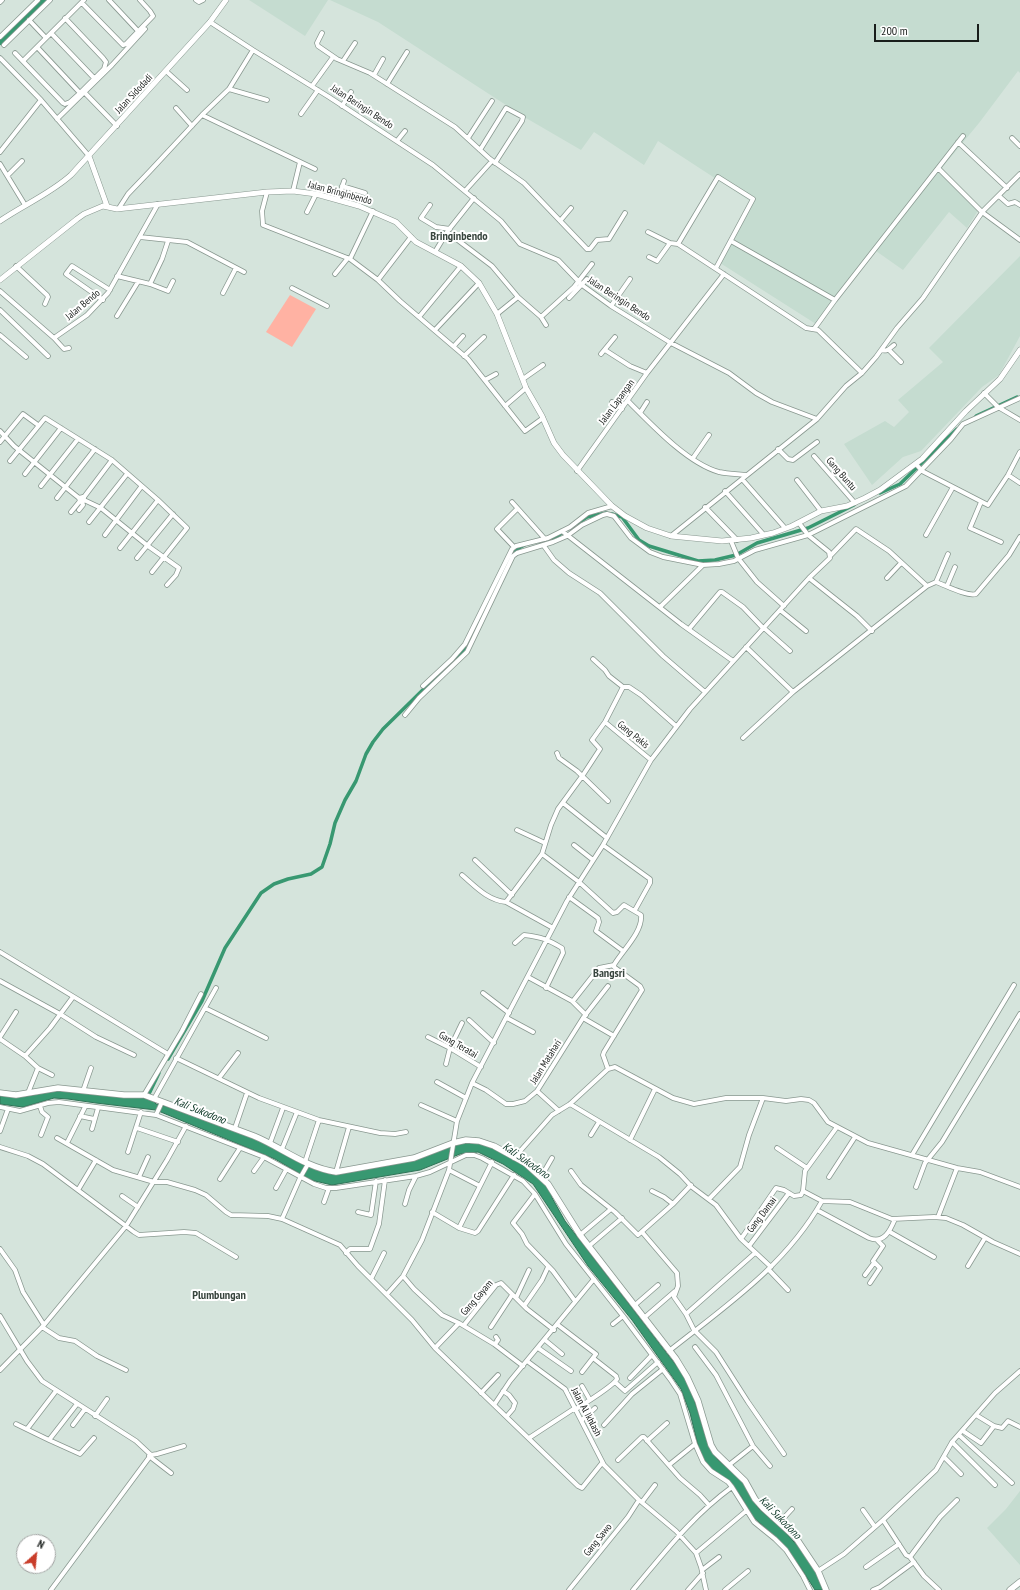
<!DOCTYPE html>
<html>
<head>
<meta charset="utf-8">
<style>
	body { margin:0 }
	#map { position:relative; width:1020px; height:1590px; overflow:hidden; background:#d5e4dc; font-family:"PT Sans Narrow",sans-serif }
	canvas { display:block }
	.north { position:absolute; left:16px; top:1534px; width:40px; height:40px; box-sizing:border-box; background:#fff; border:1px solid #a3a5a4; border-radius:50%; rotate:27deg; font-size:11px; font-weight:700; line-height:16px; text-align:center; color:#191e1b }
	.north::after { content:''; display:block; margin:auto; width:14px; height:18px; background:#c93d2a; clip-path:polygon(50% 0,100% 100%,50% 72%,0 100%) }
	.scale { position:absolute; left:874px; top:24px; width:105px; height:18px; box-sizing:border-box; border:2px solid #191e1b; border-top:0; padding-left:5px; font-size:12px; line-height:14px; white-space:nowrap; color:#191e1b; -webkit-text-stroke:3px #fff; paint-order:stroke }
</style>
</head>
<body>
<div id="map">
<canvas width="1020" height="1590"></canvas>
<div class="north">N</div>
<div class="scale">200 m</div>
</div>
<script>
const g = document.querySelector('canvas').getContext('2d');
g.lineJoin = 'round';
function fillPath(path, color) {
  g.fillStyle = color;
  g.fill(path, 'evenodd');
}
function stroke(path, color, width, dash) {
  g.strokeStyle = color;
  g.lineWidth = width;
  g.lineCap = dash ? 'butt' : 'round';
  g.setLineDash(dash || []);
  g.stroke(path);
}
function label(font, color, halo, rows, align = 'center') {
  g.font = font + ' "PT Sans Narrow",sans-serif';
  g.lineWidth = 4;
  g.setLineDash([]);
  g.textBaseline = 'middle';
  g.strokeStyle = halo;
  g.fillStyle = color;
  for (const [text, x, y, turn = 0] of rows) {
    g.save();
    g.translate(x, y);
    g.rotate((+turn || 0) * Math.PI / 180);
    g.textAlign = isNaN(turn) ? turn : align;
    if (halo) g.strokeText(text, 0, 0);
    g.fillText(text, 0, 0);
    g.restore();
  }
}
fillPath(new Path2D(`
	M249 0H328L305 36Z
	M330 0H1020V73L1018 71 979 123 941 169 979 209 967 228 949 212 903 270 876 251 816 324 717 261 750 201 658 141 644 165 594 132 581 150 526 118 378 22Z
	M1020 256V336L999 375 982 387 921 451 903 457 872 485 844 444 885 421 894 427 909 412 898 400 943 362 929 348Z
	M1020 1491V1565L987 1528 1006 1509Z`), '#c5dcd0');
fillPath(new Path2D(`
	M290 295 316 309 292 347 266 332Z`), '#ffb2a3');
const water = new Path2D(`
	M62 1089 145 1098 153 1101 156 1104 165 1106 264 1141 336 1174 419 1158 449 1146 468 1141 491 1146 524 1165 546 1187 565 1221 682 1373 693 1396 709 1447 717 1459 742 1481 750 1496 759 1509 784 1531 803 1552 820 1578 824 1590H815L799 1565 777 1538 752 1516 741 1496 730 1484 710 1469 700 1453 690 1413 681 1389 632 1320 588 1266 533 1184 503 1164 478 1152 460 1154 420 1170 332 1185 311 1180 275 1159 156 1110 96 1103 68 1099 54 1098 23 1107 0 1104V1095C20 1100 42 1093 62 1089Z`);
fillPath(water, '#389871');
stroke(water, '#2f7357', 1);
stroke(new Path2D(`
	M976 416 1017 397
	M880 493 900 484 957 429
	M612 514 622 517 639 540 649 546 698 561 715 560 736 555 757 543 808 528 854 505
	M578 523 587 517 606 513
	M540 542 552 540 563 532
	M168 1059 202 1001 225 948 261 893 274 884 288 879 311 874 322 867 330 844 335 823 345 800 356 781 366 754 373 742 383 729 439 674 454 662 470 641 510 557 514 551 526 544
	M147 1098 159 1073`), '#389871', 3.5);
stroke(new Path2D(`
	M0 42 43 0
	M532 1174 544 1184 549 1194`), '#389871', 6);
const minor = new Path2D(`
	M109 0 138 31
	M196 0 199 2 203 0
	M0 2 2 0
	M82 3 123 45 126 44 153 16 150 11 140 0
	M29 20 46 38
	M210 22 253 50 329 97 433 165 501 221 520 244 558 260 582 285 611 306 671 343 729 373 756 393 772 402 817 419
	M51 33 94 78
	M322 33 317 43 318 46 337 59 370 73 455 127 490 159 524 183 587 249H590L597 240 609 239 625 213
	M0 37 38 0
	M4 45 50 0
	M37 47 80 93 104 69 106 62 103 58 65 18
	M15 53 63 103 65 104 70 102 80 93
	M0 58 41 100 89 156
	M23 61 84 0
	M343 61 355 43
	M167 72 187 90
	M374 75 383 59
	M387 84 407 52
	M312 86 333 57
	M229 89 267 100
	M85 93 117 126
	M342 106 351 92
	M176 108 192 126
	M301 114 318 90
	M202 115 315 169
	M57 119 112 65 145 29
	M468 138 492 101
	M1012 138 1020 146
	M397 141 405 131
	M958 142 1007 188
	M480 150 506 108 523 117 522 121 495 163
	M0 152 41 100
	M0 164 25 205
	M938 168 982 212 1020 240
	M8 175 22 161
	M342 186 365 193
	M293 191 300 162
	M465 191 492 161
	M267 192 262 211 263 225 350 259 378 280 400 301 468 359 525 431 543 418
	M999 196 1008 204 1015 202 1020 205
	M338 200 344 181
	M430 205 421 218 436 227 450 229
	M119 208 128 194 150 171 202 115 229 89 253 50
	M307 212 316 194
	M560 221 571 208
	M447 232 492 266 518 297 541 317 546 325
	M648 232 670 243
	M140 237 187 242 244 272
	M731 241 835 300 963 136
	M678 244 718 177 753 199 716 268
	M435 252 447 232 474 198
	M649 257 657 261 670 243 678 244 806 328 818 330 862 373
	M350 259 373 211
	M16 266 47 295 48 297 45 304
	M335 274 348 258
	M117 276 150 284 168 291 173 281
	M378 280 411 237
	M150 284 162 259 168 241
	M292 288 327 306
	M0 291 54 338 87 315 108 293 158 204
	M223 293 236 268
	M569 298 587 279
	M103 300 66 274 72 266 110 290
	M611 306 630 279
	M0 310 48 356
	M497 314 518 297
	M117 316 138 282
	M419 317 461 266
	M541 317 574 287 592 264
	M814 329 835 300
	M435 330 479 283
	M0 335 26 357
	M54 338 64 349 69 348
	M454 346 463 336
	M605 350 630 366 647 373
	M881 350C887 352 889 349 894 345
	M889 350 901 362
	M601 354 615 337
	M464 356 484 337
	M523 379 543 365
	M485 380 496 374
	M984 393 998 407 1020 420
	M628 401C651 424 687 463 719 472 728 474 738 474 747 475
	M612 402 622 409
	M505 406 526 388
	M640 413 647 402
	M0 431 14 446 79 498
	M0 442 23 414 38 425
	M778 449 788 459 793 460 817 442
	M814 456 855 503
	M693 458 709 435
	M10 461 45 418 112 460 158 500 187 528 152 572
	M916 464 922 471 988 505 1008 475 1020 452
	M577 471 647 373 724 274
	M25 474 61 428
	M1008 475 1020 483
	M742 479 785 528
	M797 480 821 511
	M41 486 78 439
	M725 491 764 535
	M84 497 112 460
	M57 498 95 449
	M84 500 101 508 148 546 179 568 176 575 167 585
	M512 502 545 539
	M981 502 970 528 1001 542
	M705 507 737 540
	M79 510 83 505 82 502
	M71 512 80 501H84V499L83 497 79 498 80 501
	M89 522 127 474
	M562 531 681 624 733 661
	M105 535 141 487
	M926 535 953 487
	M671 536 817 419 846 386 862 373 876 357 897 328 923 298 983 211 1020 174
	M731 541 738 558 757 582 784 606
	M544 546 554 560 569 573 600 593 663 656 705 692
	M514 547 497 529 517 509
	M120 548 158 500
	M831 555 856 529 889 551 927 586
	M137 558 173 514
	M809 578 857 616 872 631
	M887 578 901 563
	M936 582 948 554
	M947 586 955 567
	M660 607 703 565
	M780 610 806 631
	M764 628 790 651
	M689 629 720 592H722L743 607 763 628
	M746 647 793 692
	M593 659 605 670 609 676 623 687H629L641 695 676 726
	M423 686 452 659 465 644 512 549 516 546 548 538 570 527 588 513 612 506
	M405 715 419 698 467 652 513 556 517 553 553 542 567 536 582 525 603 515 607 514 614 516 631 538 650 552 663 557 703 565 719 564 734 561 755 550 808 535 906 486 951 439 963 424 1020 398
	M605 722 651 760
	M743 738 793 692 927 586 936 582C945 585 967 597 976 594L1009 555 1020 537
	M557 753 559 758 577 771 608 801
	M563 803 607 838
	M517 830 545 843
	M574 845 593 860
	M603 845 650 879V883L635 910
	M542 854 579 882 613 913 617 912 624 905 641 915C643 932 622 951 614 965V967L640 986 642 990 604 1052 603 1055 608 1069
	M475 860 512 895
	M462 875C475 886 487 900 506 902
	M569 897 598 918 599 922 596 931 623 951
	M553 928 506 902 542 854 551 825 558 809 583 775 600 749 592 740 605 722 623 687
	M515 943 524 935C541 937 547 939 562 948L563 953 546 988
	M0 952 168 1054
	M528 977 572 1001 586 1015
	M0 981 60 1014 96 1037 134 1055
	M483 993 509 1013
	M573 1001 599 968 614 965
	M205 1008 266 1038
	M507 1018 533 1032
	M583 1018 614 1036
	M469 1020 494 1043
	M0 1037 16 1012
	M428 1037 450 1048 481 1067
	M0 1039 25 1056 38 1068 52 1075
	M25 1056 50 1028 73 997
	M176 1058 259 1098 319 1120 380 1133 395 1134 406 1132
	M446 1064 450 1048 462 1023
	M219 1078 238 1053
	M437 1082 466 1098
	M472 1083 486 1090 506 1104H513L525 1101 537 1091 583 1018 608 986
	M83 1091 91 1068
	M537 1091 559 1111
	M28 1093 38 1068
	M144 1095 182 1031 201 994
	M154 1099 216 988
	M570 1104 659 1157 680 1174 692 1187 716 1205 741 1239 771 1267
	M421 1105 457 1121
	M40 1106 42 1112 48 1117 41 1135
	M0 1107 20 1111 48 1103 59 1102 156 1115 264 1157 314 1184 326 1188H336L416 1176 430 1172 466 1155H474L482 1158 523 1181 535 1194 566 1244 623 1316 670 1379 680 1394 695 1444 703 1462 711 1471 728 1482 732 1487 754 1522 775 1539 786 1550 803 1576 810 1590
	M156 1115 162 1102
	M80 1116 94 1119
	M137 1128 178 1142
	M235 1128 247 1093
	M92 1129 98 1108
	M0 1131 8 1109
	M591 1135 599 1122
	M57 1138 113 1170 154 1182H167L195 1190 206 1195 226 1212 231 1215 268 1216 282 1219 340 1245 358 1266 412 1320 435 1348 578 1486 582 1488 602 1463
	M630 1140 655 1089
	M67 1143 85 1107
	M270 1143 283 1108
	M0 1147 28 1156 43 1164 134 1232 139 1235 184 1232 196 1233 236 1257
	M777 1148 807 1168
	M282 1149 297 1112
	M128 1152 141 1112
	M912 1155 1014 985
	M514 1158 552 1115 570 1104 608 1069 615 1067 673 1098 694 1104 726 1098H763L786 1101 801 1099 809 1100 814 1103 828 1122 868 1143 957 1168 980 1172 1020 1187
	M305 1162 319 1120
	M449 1170 480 1186
	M254 1171 264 1157
	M571 1171 581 1185 615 1212 638 1235 673 1204 691 1185
	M336 1172 349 1127
	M139 1177 148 1157
	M541 1177 552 1158
	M829 1177 855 1137
	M220 1179 240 1148
	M916 1187 925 1163 942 1142 1020 1014
	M276 1188 286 1170
	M78 1190 96 1160
	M652 1191 664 1197 673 1204
	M803 1191 822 1201 850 1202 892 1219 934 1217 946 1218 963 1225 993 1242 1020 1254
	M535 1194 513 1223 522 1234 527 1244 553 1271 575 1301
	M122 1196 138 1207
	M709 1199 740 1167 749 1135 763 1098
	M324 1202 329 1188
	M405 1204 409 1190 416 1176
	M817 1210 869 1238C884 1244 890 1231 895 1219
	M358 1212 371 1215 376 1181
	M432 1212 459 1228 475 1233 478 1231 514 1175
	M938 1217 957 1168
	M282 1219 300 1178 308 1164
	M459 1228 492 1162
	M642 1232 677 1273 678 1286 674 1297 686 1314 694 1330 716 1352 748 1402 784 1454
	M890 1232 934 1257
	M580 1235 611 1209
	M741 1239 776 1188 784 1190 794 1196 801 1195 803 1191 805 1171 837 1127
	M589 1246 622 1218
	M749 1246 789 1193
	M0 1249 15 1270 23 1292 44 1325
	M346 1253 350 1249H370L379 1224 385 1180
	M968 1266 985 1238
	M769 1270 788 1290
	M865 1275 874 1263
	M403 1276 414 1289 442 1315 459 1323 494 1344 523 1366
	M371 1279 384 1253
	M870 1283 880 1268 873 1261 883 1246 878 1241
	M387 1294 403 1276 422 1240 449 1170 457 1121 472 1083 567 901 603 845 651 760 690 709 809 578 830 558 829 552 808 535 799 523
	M516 1298 529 1270
	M635 1305 658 1285
	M524 1306 542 1280 548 1267
	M686 1314 755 1253
	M0 1316 27 1361 42 1381 136 1441 151 1455 157 1454 184 1446
	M645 1317 675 1291
	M613 1324 623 1316
	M464 1325 496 1285 501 1283 527 1309 554 1330
	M558 1325 596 1354 582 1372
	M42 1327 59 1338 75 1341 97 1356 126 1370
	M491 1327 512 1295
	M545 1340 562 1354
	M495 1344 498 1340 496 1337
	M695 1347 716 1375 753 1446 770 1466
	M435 1348 459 1323
	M538 1348 571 1371
	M669 1351C727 1305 785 1266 822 1201
	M527 1361 565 1389 604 1465 639 1500 676 1531 696 1553 701 1567 706 1590
	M0 1370 44 1325 126 1226 167 1160 186 1126
	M630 1378 652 1355
	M615 1382 625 1391 658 1362
	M582 1386 590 1400
	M503 1391 509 1395 515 1403 513 1409 507 1416
	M481 1393 498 1375
	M77 1404 49 1440 80 1454 94 1438
	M494 1405 510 1381 594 1279
	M576 1409C584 1404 614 1385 617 1379L616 1376 593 1358
	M976 1415 994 1426 1002 1428 1008 1421 1020 1427
	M95 1416 107 1399
	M582 1420 595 1408
	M16 1424 49 1440
	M73 1425 85 1409
	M604 1425 632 1394 663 1369
	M27 1429 56 1391
	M963 1431 981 1443 994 1426
	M959 1435 1012 1483
	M529 1438 575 1408
	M647 1441 667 1423
	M952 1442 995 1485
	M149 1456 171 1473
	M944 1457 961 1474
	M618 1460 642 1437H644L680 1478 700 1495 709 1505
	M669 1465 695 1444
	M729 1465 753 1446
	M642 1502 655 1485
	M863 1510 875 1527
	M883 1520 906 1555 910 1557 924 1576 939 1590
	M780 1522 792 1509
	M696 1553 746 1511
	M910 1557 940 1517 957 1500
	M866 1567 899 1544
	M702 1570 719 1557
	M818 1571 844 1554 883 1520 936 1470 952 1442 995 1393 1020 1371
	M51 1590 151 1455
	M569 1590 628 1517 639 1500
	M633 1590C665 1552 691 1517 732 1487
	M688 1590 703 1573
	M725 1590 748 1571
	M873 1590 880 1587 914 1562`);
const tertiary = new Path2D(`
	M89 156 107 206
	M0 221C23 205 50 194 71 175L210 22 226 0
	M0 280 77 219 84 214 103 206 117 209 267 192 293 191 316 194 359 206 396 222 416 242 461 266 479 283 497 314 526 388 542 416 554 443 563 455 612 506 625 516 647 528 671 536 722 541 751 538 773 533 792 526 821 511 847 506 865 498 880 490 922 459 966 411 1000 379 1020 350`);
const secondary = new Path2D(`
	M0 1093 16 1095 58 1088 124 1095H144L254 1136C281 1147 306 1168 336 1172L414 1158 453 1143 466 1140 479 1141 494 1146 525 1163 548 1184 580 1235 676 1359 687 1377 698 1401 711 1445 715 1452 745 1481 755 1499 763 1508 796 1538 818 1571 826 1590
	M1010 1590 1020 1582`);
stroke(minor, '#899890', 5.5);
stroke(tertiary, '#899890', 6);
stroke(secondary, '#899890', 7);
stroke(minor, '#fff', 4);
stroke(tertiary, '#fff', 5);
stroke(secondary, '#fff', 5.5);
label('10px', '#191e1b', '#fff', [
	["Jalan Sidodadi",134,94,-47],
	["Jalan Beringin Bendo",362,107,33],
	["Jalan Bringinbendo",340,193,15],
	["Jalan Beringin Bendo",619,299,33],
	["Jalan Bendo",83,305,-40],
	["Jalan Lapangan",617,402,-54],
	["Gang Buntu",841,474,49],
	["Gang Pakis",633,735,39],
	["Gang Teratai",458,1045,30],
	["Jalan Matahari",546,1062,-58],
	["Gang Damai",762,1215,-53],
	["Gang Gayam",477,1298,-49],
	["Jalan Al Ikhlash",586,1412,62],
	["Gang Sawo",598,1540,-51]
]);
label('italic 11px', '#0b3625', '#fff', [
	["Kali Sukodono",200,1111,22],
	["Kali Sukodono",526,1161,35],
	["Kali Sukodono",780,1518,46]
]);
label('bold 12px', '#38453e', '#fff', [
	["Bringinbendo",459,237],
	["Bangsri",609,974],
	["Plumbungan",219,1296]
]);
</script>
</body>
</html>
